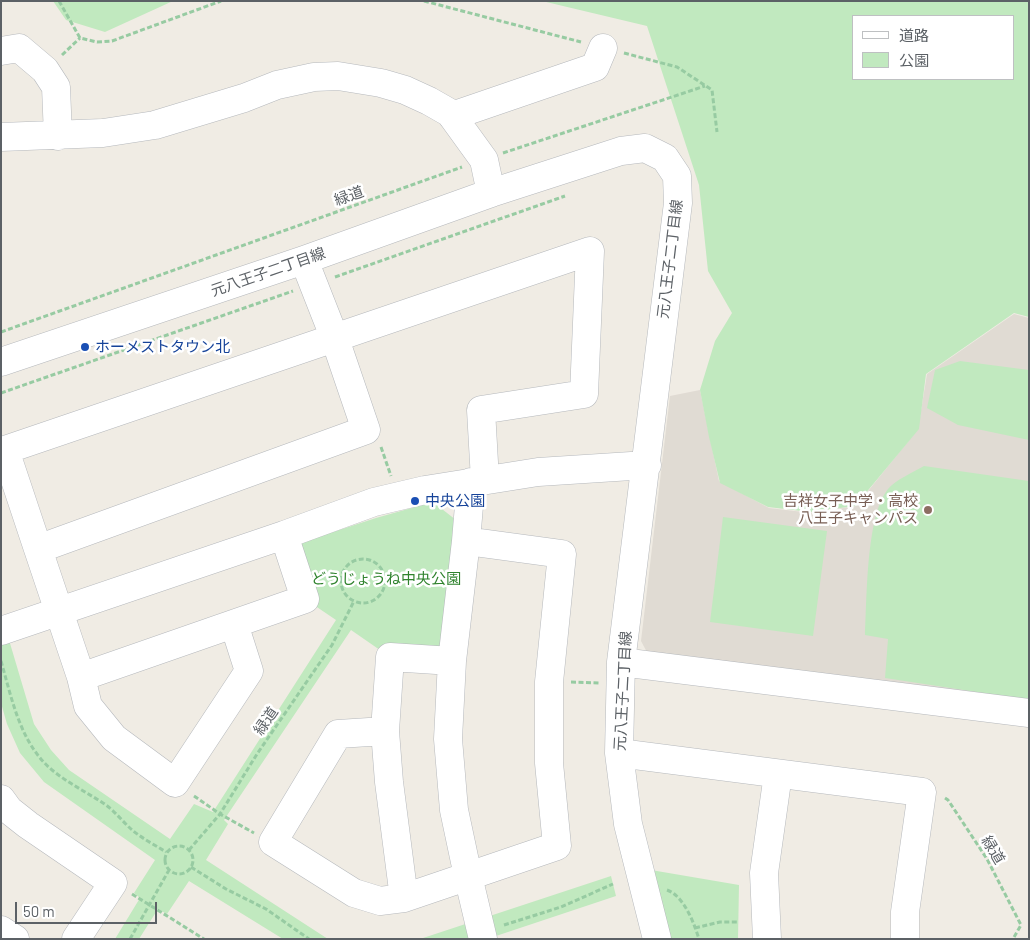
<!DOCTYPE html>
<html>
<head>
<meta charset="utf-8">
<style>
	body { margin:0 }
	#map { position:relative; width:1030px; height:940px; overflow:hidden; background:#f0ece4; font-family:Barlow,"Noto Sans JP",sans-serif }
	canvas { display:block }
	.frame { position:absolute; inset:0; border:2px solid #5c6166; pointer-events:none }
	.legend { position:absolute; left:852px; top:15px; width:162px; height:65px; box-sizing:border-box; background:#fff; border:1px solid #bec0c2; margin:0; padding:6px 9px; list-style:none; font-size:15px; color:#5c6166 }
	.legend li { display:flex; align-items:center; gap:10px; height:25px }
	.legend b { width:25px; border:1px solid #bec0c2 }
	.scale { position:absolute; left:15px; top:902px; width:142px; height:22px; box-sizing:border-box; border:2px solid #5c6166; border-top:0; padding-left:6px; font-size:15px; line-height:18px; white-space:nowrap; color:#5c6166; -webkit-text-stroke:4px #fff; paint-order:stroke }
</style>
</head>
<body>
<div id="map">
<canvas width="1030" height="940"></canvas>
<div class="frame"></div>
<ul class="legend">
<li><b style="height:6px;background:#fff"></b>道路</li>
<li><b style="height:14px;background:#c1e9bf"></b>公園</li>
</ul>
<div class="scale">50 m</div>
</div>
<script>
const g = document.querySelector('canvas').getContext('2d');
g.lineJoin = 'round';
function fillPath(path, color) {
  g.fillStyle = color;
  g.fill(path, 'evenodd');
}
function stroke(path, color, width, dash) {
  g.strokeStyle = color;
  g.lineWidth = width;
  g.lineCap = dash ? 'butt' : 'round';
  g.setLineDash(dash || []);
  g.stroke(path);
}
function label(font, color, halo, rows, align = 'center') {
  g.font = font + ' Barlow,"Noto Sans JP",sans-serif';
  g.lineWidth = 5;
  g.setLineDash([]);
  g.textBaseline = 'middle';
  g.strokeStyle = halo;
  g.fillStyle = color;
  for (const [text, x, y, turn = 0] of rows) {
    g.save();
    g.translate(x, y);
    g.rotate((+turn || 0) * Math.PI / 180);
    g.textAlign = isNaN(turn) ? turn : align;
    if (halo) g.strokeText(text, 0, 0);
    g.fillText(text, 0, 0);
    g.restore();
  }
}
fillPath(new Path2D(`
	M1014 314 1029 318V703L649 656 641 641 670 396 700 390 719 481 769 508 812 513 856 506 918 429 927 374Z`), '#e0dbd3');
fillPath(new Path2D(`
	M53 1H173L105 32 66 20Z
	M542 1H1029V317L1014 313 926 374 919 429 855 506 810 512 768 507 720 483 709 437 700 390 715 341 732 313 708 271 699 185 647 26ZM1014 16V79H854V16Z
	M960 361 1029 370V440L958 425 927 408 935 370Z
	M924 466 1029 481V700L885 678 888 639 865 635C867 598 866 516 888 489 895 480 914 472 924 466Z
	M433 502 456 520 439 660 390 657 351 630 224 820 228 824 206 860 328 939H283L189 881 167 914 158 909 139 939H115L140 898 134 893 155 860 44 782 20 753 7 724 1 703V613L34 724 51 750 69 770 170 839 194 804 213 812 336 620 305 599 287 547 376 518Z
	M723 517 827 531 813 636 710 622Z
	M651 870 739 885 738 939H670Z
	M611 876 616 896 487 939H420Z`), '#c1e9bf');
const minor = new Path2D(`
	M1 51 19 48 45 70 56 87 58 136
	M452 116 595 67 603 48
	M1 137 103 133 155 125 244 98 277 85 314 77 338 76 381 83 405 90 429 101 450 113 484 160 491 193
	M304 260 335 339 366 430 38 549 5 450 590 251 584 394 481 410 485 480
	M1 362 304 260 491 193 621 151 645 148 665 158 677 176 678 203 621 662 619 753 628 824 657 939
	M471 482 466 541 452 661 448 739 454 810 468 876 483 939
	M38 549 81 677 88 706 114 738 175 783 249 671 234 624
	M1 631 284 535 374 502 425 490 538 472 647 465
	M621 662 1029 713
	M81 677 305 599 284 535
	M385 731 338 734 273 842 354 893 380 901 404 898 557 846 549 763V682L562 554 466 541
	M619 753 922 792 905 912V939
	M1 799 9 810 28 825 113 883 76 939
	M404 898 389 782 385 731 390 657 452 661
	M1 930 15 939
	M767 939 764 873 778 774`);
stroke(minor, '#b5b8bc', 29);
stroke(new Path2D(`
	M59 1 80 38 97 42 112 41 221 1
	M424 1 581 42
	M624 53 677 67 712 90 717 132
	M62 55 80 38
	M503 153 705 86
	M335 277 565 196
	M1 332 462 167
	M1 393 293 291
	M381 447 391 476
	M341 581a22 22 0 1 1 44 0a22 22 0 1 1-44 0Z
	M1 661C12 699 20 743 52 770 68 783 86 792 103 803 114 810 122 821 131 829 141 838 155 845 166 852
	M571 682 599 683
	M194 796 220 814 254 833
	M945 798 948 800 987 859 1021 925 1013 939
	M165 860a14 14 0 1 1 28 0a14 14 0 1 1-28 0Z
	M189 850 220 814 257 754 332 645 354 601
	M191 867 226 889 266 909 309 939
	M667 890C684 896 694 923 699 939
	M132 894 204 939
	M504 925 561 907 613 884
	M695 928 720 922H737
	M130 939 169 870`), '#97cba2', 3, [5, 2.5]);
stroke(minor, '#fff', 28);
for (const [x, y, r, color] of [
	[85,347,5,"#1a4fb4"],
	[415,501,5,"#1a4fb4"],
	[928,510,5,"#8d6e63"]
]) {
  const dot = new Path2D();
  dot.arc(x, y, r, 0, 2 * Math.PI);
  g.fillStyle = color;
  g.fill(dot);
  stroke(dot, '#fff', 2);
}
label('15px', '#5c6166', '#fff', [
	["緑道",349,196,-20],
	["元八王子二丁目線",670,259,-83],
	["元八王子二丁目線",268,272,-19],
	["元八王子二丁目線",623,691,-87],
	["緑道",266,721,-55],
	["緑道",993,850,59]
]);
label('15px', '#164399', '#fff', [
	["ホーメストタウン北",95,347],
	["中央公園",425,501]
], 'left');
label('15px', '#785e54', '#fff', [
	["吉祥女子中学・高校",918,501],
	["八王子キャンパス",918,518]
], 'right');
label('15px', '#30832e', '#fff', [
	["どうじょうね中央公園",386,579]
]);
</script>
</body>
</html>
